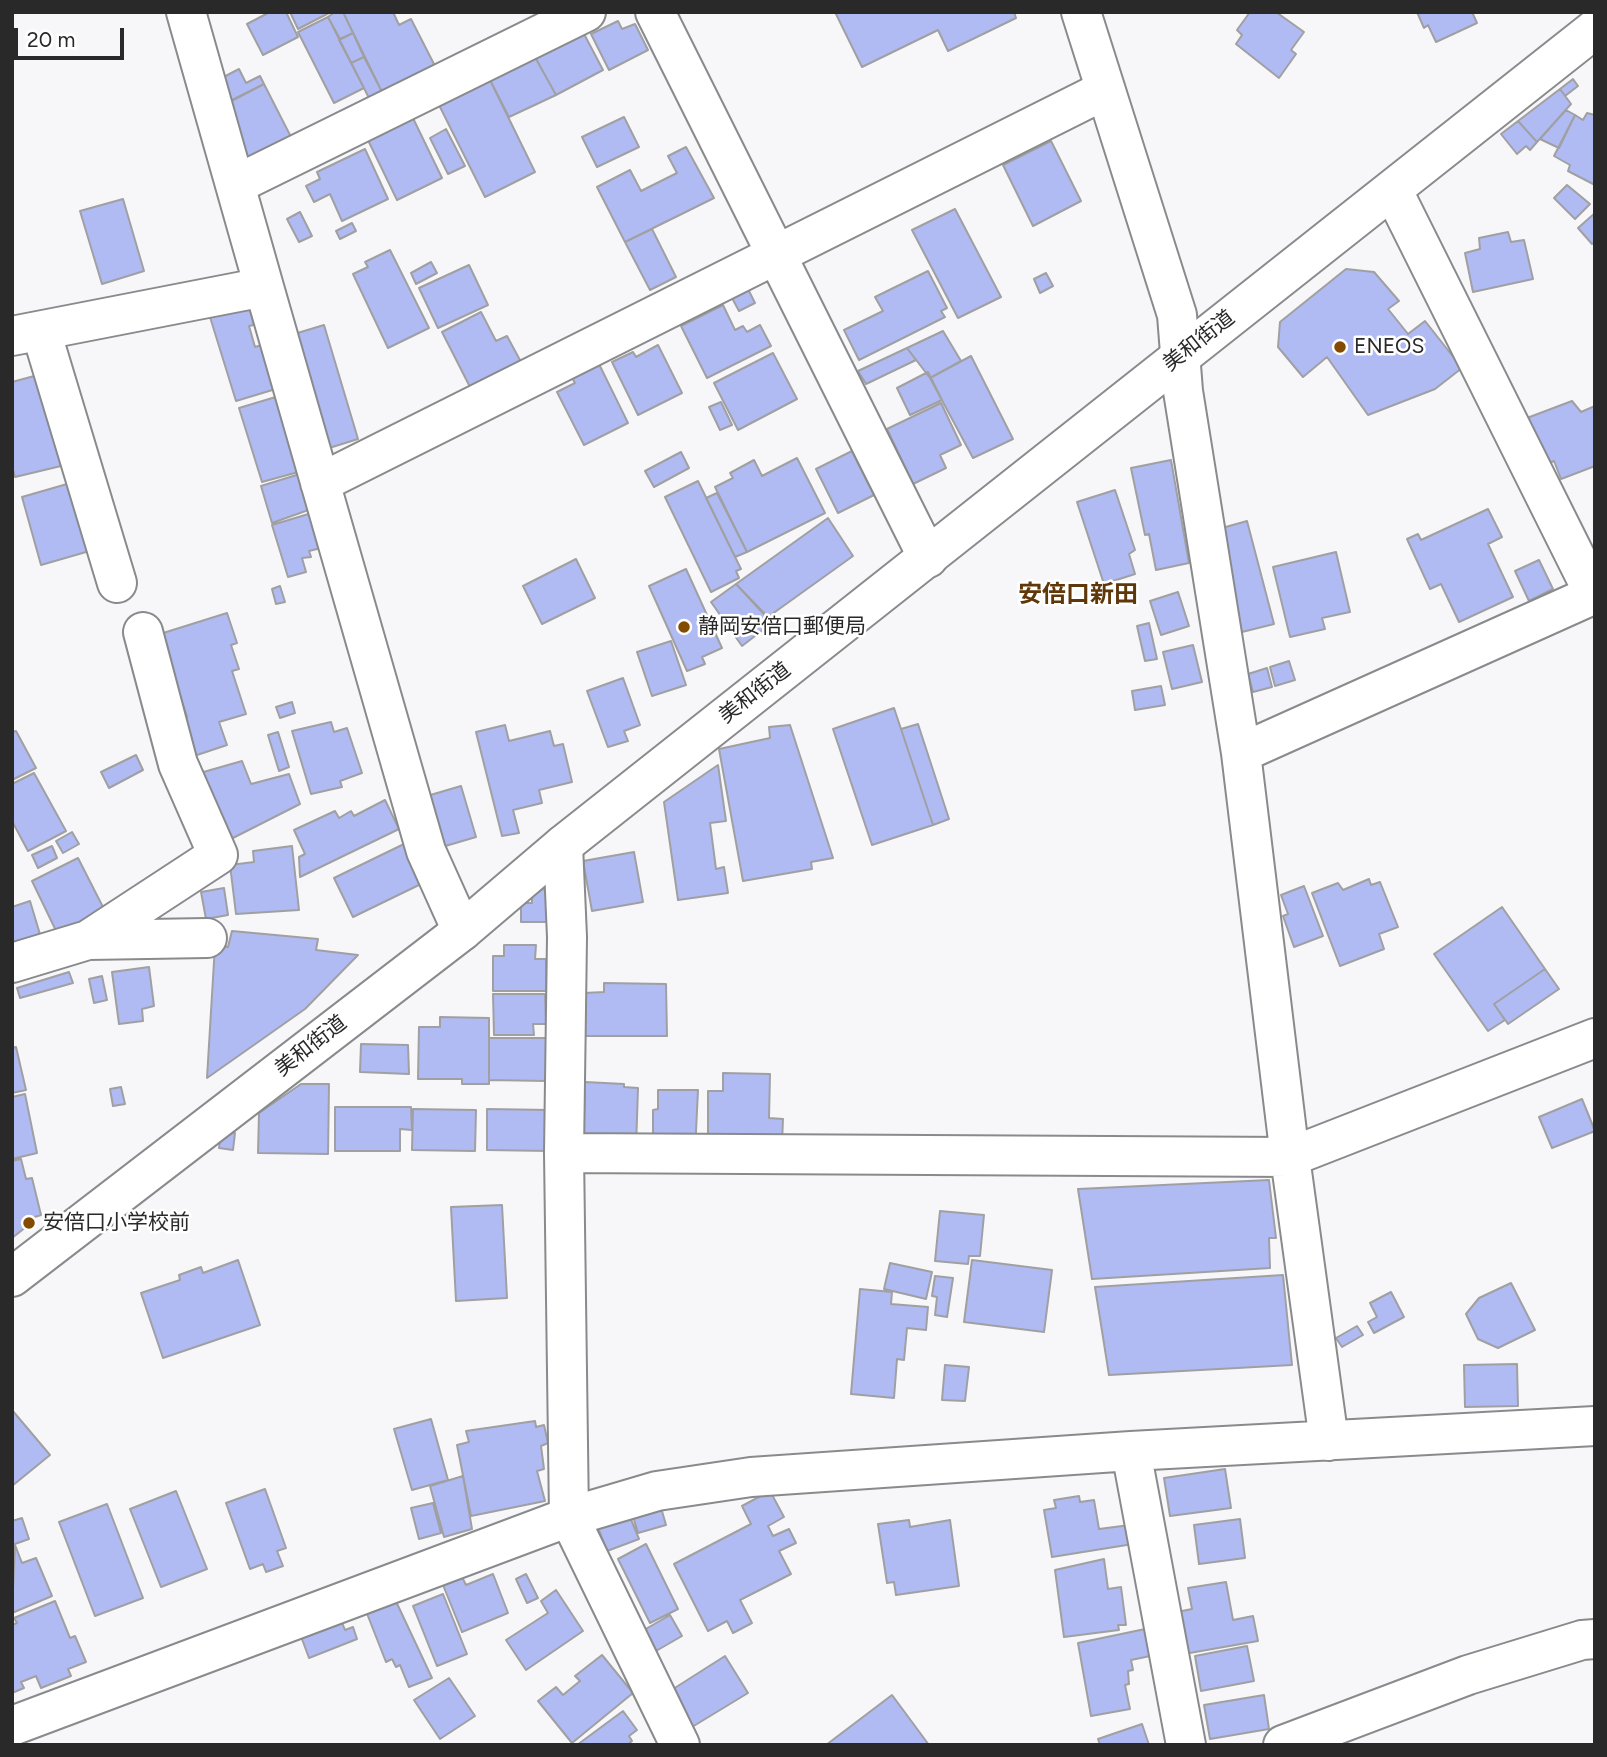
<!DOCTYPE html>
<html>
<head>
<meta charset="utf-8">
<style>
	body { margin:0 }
	#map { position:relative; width:1607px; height:1757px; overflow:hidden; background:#f7f7fa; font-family:Figtree,sans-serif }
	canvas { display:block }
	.frame { position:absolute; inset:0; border:14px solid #29292a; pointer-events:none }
	.scale { position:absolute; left:14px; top:28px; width:110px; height:32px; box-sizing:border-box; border:4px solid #29292a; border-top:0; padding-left:9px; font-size:21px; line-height:24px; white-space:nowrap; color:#29292a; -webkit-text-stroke:5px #fff; paint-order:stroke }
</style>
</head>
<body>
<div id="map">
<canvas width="1607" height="1757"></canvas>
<div class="frame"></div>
<div class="scale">20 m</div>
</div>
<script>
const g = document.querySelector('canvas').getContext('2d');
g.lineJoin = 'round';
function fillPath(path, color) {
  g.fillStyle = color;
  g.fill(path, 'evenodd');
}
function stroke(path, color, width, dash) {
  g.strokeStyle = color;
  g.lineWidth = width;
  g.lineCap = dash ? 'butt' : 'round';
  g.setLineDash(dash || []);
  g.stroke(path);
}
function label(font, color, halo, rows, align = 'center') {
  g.font = font + ' Figtree,"Noto Sans JP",sans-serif';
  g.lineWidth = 5;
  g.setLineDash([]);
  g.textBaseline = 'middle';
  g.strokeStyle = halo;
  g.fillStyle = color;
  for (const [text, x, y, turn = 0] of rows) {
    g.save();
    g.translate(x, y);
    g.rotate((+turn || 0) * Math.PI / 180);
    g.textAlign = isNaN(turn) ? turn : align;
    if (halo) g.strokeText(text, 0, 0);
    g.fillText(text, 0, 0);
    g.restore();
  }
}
const building = new Path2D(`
	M270 12H286L298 37 263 55 247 24Z
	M290 12H331L298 29Z
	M335 12H343L353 33 340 39 328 17Z
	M343 12H393L399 25 411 19 435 66 382 92Z
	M835 12H1014L1016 18 948 51 938 30 862 67Z
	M1250 12H1276L1304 32 1291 50 1296 54 1279 78 1236 44 1242 35 1237 30Z
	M1417 12H1472L1477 23 1436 42 1428 25 1424 28Z
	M328 17 364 88 334 103 298 32Z
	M618 21 622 29 635 24 648 50 609 70 591 34Z
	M583 32 603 70 556 95 535 57Z
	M353 33 364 57 351 63 339 40Z
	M364 57 382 92 369 98 351 63Z
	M535 57 556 95 509 117 489 78Z
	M239 69 246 83 260 76 264 84 226 103 214 82Z
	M489 78 535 172 485 197 438 103Z
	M1573 79 1578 86 1565 96 1560 89Z
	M264 84 291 137 249 159 222 106Z
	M1560 89 1571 104 1537 142 1518 121Z
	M1566 110 1575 115 1559 148 1540 139Z
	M1587 113 1595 115V185L1568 171 1570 165 1554 156 1575 115 1583 120Z
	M411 114 442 178 397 200 366 136Z
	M624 117 639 147 597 167 582 137Z
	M1518 121 1537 142 1530 150 1526 146 1517 154 1501 134Z
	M446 129 465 166 448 174 430 138Z
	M1051 141 1081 201 1033 226 1003 165Z
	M686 147 714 198 625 242 597 187 630 170 641 191 677 173 668 156Z
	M365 149 388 199 342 221 330 194 314 202 306 186 320 179 317 172Z
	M1567 185 1590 204 1575 219 1554 198Z
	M123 199 144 271 102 284 80 211Z
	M955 209 1001 297 958 318 912 230Z
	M300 212 312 236 299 242 287 219Z
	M1595 213V242L1592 244 1578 228Z
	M352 223 356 231 340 239 336 231Z
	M652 229 676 277 650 290 625 242Z
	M1508 232 1511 242 1524 240 1533 279 1473 292 1465 253 1480 249 1479 238Z
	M390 250 429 328 388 348 353 274 368 267 365 262Z
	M431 262 437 273 416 284 411 273Z
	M469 265 488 305 438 328 419 288Z
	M1346 269 1374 272 1399 301 1388 309 1408 334 1425 321 1462 368 1435 389 1368 415 1327 357 1303 377 1278 347 1280 322Z
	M928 271 947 308 941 311 945 317 859 360 844 330 883 311 875 297Z
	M1046 273 1053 286 1040 293 1034 279Z
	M748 289 755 303 739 311 732 298Z
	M723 305 735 330 743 326 747 332 760 325 771 346 707 378 681 326Z
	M249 306 254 325 249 326 255 347 265 344 279 388 236 401 210 317Z
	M481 312 496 341 507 336 521 362 470 387 442 332Z
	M324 325 358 439 326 449 291 335Z
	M943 331 961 361 930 378 907 348Z
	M658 345 682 393 638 415 612 362 633 352 636 357Z
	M907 348 916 360 866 384 858 371Z
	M773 353 797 399 738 430 714 383Z
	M971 356 1013 439 973 458 930 378Z
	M598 362 628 423 584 445 557 392 575 383 571 376Z
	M928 372 942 400 910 415 897 388Z
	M38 375 61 466 15 477 12 466V382Z
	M279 396 302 471 262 482 239 408Z
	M1572 401 1581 412 1595 406V466L1561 479 1554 461 1542 466 1527 418Z
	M721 402 732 425 720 430 709 407Z
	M941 403 961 445 940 455 946 468 913 484 887 429Z
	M852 451 874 495 838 513 816 469Z
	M681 452 689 468 654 487 645 471Z
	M797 458 825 513 747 552 715 487 733 478 730 473 754 460 762 476Z
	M1171 460 1189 563 1156 570 1149 534 1145 535 1131 468Z
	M303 473 314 508 272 523 261 486Z
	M698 481 741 569 736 571 739 578 711 592 665 497Z
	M74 482 93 550 41 565 22 497Z
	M1115 490 1135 550 1129 554 1135 574 1104 584 1077 502Z
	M717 493 747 552 735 557 706 498Z
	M1488 509 1502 537 1488 544 1513 597 1459 622 1441 584 1430 589 1407 539 1418 534 1421 540Z
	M315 512 321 548 309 551 311 557 302 558 306 572 288 577 272 525Z
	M828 518 853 556 768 617 736 584Z
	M1247 521 1274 624 1242 632 1215 530Z
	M1336 552 1350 612 1322 618 1325 629 1290 637 1273 567Z
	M576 559 595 598 542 624 523 586Z
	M1539 560 1553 589 1529 601 1515 571Z
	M686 569 722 648 702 657 705 664 687 671 649 586Z
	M736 584 772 623 742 646 711 602Z
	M280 586 285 602 276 604 272 589Z
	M1178 592 1189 626 1161 635 1150 601Z
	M227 613 237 643 231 645 239 669 232 671 246 714 219 722 227 745 194 756 183 719 187 717 160 634Z
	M1149 623 1157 659 1145 661 1137 626Z
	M671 641 686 685 652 696 637 652Z
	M1193 645 1202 682 1172 689 1163 652Z
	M1289 661 1295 680 1275 686 1270 667Z
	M1267 668 1272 687 1253 692 1248 674Z
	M623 678 640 725 624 731 628 741 608 747 587 691Z
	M1161 686 1165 705 1135 710 1132 691Z
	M292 702 295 713 280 718 276 707Z
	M894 708 933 825 872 845 833 729Z
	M331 722 334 732 347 728 362 773 340 781 342 787 311 794 292 731Z
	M918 724 949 819 933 825 901 729Z
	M505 725 509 741 550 731 554 746 563 744 572 782 539 790 542 803 513 810 519 833 502 836 476 732Z
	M790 725 833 858 811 862 812 869 743 881 719 749 770 738 769 727Z
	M16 731 36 768 12 780V732Z
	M278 732 289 767 279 771 268 735Z
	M136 755 143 770 109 788 101 772Z
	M242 761 251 784 289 774 300 804 225 842 200 773Z
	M718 765 726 821 710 823 716 869 724 867 728 893 678 900 664 802Z
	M34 773 66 831 28 851 12 821V784Z
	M461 786 476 837 442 847 427 796Z
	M385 800 399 829 300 877 299 857 305 854 294 830 335 811 339 818 351 811 354 816Z
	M72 832 79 844 63 853 56 841Z
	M404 844 423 883 353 917 334 878Z
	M52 846 57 858 38 868 32 855Z
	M292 846 299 910 236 914 230 865 254 862 253 851Z
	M634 852 643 902 592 911 583 861Z
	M78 858 105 911 60 939 32 881Z
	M1369 879 1371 885 1380 882 1398 927 1379 934 1384 949 1340 966 1312 893 1338 883 1343 890Z
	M1304 886 1323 936 1294 947 1283 916 1288 914 1281 895Z
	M224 888 228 915 206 919 201 892Z
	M549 889V922H521V903H532V890Z
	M30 901 42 941 12 950V907Z
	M1502 907 1545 969 1494 1004 1505 1020 1488 1031 1434 954Z
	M232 931 318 939 316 950 358 955 305 1009 207 1078 215 945 228 947Z
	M504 945H536L535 959H546V991H493V956H504Z
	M149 967 154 1006 142 1009 143 1021 119 1024 112 972Z
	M1545 969 1559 989 1508 1024 1494 1004Z
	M69 972 73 983 20 998 17 988Z
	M102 976 107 1000 94 1003 89 979Z
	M604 983 666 984 667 1036H584V993L604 992Z
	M493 994H545L546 1024H533L534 1035H494Z
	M440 1017 489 1018V1084H462V1079H418L419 1027H440Z
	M489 1038H548L547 1081 489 1080Z
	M361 1044 408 1045 409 1074 360 1072Z
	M16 1047 26 1090 12 1093V1048Z
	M723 1073 770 1074 769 1118 783 1119 782 1143 708 1152V1091H723Z
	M585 1082 624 1084V1087L638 1088 636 1148 583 1147Z
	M301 1084H329L328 1154 258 1153 259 1113Z
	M121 1087 125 1104 113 1106 110 1089Z
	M658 1090H698L695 1152H653V1110L658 1109Z
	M25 1094 37 1153 12 1159V1097Z
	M1582 1099 1595 1131 1552 1148 1539 1117Z
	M335 1107H411L412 1130 400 1129V1151H335Z
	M413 1109 476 1110 475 1151 412 1150Z
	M487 1109 550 1110 549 1151 487 1150Z
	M227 1133H235L233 1150 219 1148 220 1140Z
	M21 1159 26 1179 32 1178 41 1215 22 1221 26 1227 12 1238V1161Z
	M1269 1180 1276 1238H1269L1270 1268 1092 1279 1078 1189Z
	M502 1205 507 1298 456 1301 451 1207Z
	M940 1211 984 1215 980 1256H969L968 1264 935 1261Z
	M238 1260 260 1325 163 1358 141 1293 180 1280 179 1275 201 1267 203 1273Z
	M972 1260 1052 1270 1044 1332 964 1322Z
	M890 1263 932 1272 926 1299 884 1289Z
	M1283 1275 1292 1365 1109 1375 1095 1287Z
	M935 1276 953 1278 947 1317 935 1315 937 1297 932 1296Z
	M1511 1283 1535 1330 1498 1348 1478 1339 1466 1314 1479 1298Z
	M860 1289 892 1292 891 1304 928 1307 926 1330 907 1328 904 1360 897 1359 894 1398 851 1394Z
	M1391 1292 1404 1317 1374 1333 1368 1322 1377 1317 1370 1303Z
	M1357 1326 1363 1335 1342 1347 1336 1338Z
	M1517 1364 1518 1406 1465 1407 1464 1365Z
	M945 1365 969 1367 965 1401 942 1400Z
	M12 1410 50 1455 12 1486Z
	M431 1419 448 1480 412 1490 394 1429Z
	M535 1421 536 1427 544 1425 548 1443 541 1446 544 1469 537 1471 545 1501 471 1516 457 1445 469 1442 466 1431Z
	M1225 1469 1231 1508 1170 1516 1164 1478Z
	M463 1476 472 1529 444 1537 430 1486Z
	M265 1489 286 1548 277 1551 283 1566 266 1572 263 1564 250 1569 226 1503Z
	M176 1491 207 1569 161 1587 130 1509Z
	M770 1491 784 1517 768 1526 773 1536 789 1529 796 1543 779 1551 791 1574 740 1600 752 1623 733 1633 727 1621 708 1631 674 1564 751 1524 742 1506Z
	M1079 1496 1080 1502 1094 1500 1099 1529 1130 1525 1133 1544 1052 1557 1044 1510 1056 1508 1054 1500Z
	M433 1503 441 1533 419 1539 411 1508Z
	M107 1504 143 1598 95 1616 59 1522Z
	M660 1504 666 1525 638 1533 632 1513Z
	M628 1512 639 1539 607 1551 597 1525Z
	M22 1518 29 1539 12 1545V1521Z
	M1240 1519 1245 1558 1199 1564 1194 1525Z
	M909 1520 910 1527 950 1520 959 1586 896 1595 894 1582 887 1583 878 1524Z
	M646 1544 678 1609 650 1623 618 1559Z
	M15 1545 22 1563 36 1558 52 1596 12 1613Z
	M1104 1559 1108 1589 1121 1587 1126 1625H1118L1119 1630 1064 1637 1055 1570Z
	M493 1574 508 1613 462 1632 443 1585 462 1577 466 1585Z
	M526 1574 538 1598 527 1603 516 1579Z
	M1226 1582 1233 1620 1253 1616 1258 1641 1184 1654 1177 1612 1192 1609 1188 1588Z
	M556 1590 583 1631 526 1670 506 1640 548 1613 541 1601Z
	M443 1594 467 1654 437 1666 413 1606Z
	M393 1595 432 1678 409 1687 400 1665 396 1667 392 1659 386 1662 364 1606Z
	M55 1601 70 1638 75 1636 86 1662 68 1669 71 1676 41 1688 36 1676 21 1682 24 1688 12 1693V1625L17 1623 14 1618Z
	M339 1615 345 1630 353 1627 357 1639 309 1658 299 1631Z
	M670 1615 682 1636 656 1651 644 1630Z
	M1150 1628 1155 1655 1131 1660 1133 1670 1128 1671 1129 1684 1125 1685 1130 1709 1091 1716 1078 1643Z
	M1247 1646 1254 1681 1201 1691 1195 1656Z
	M602 1655 633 1693 572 1743 538 1701 556 1687 563 1695 580 1681 575 1676Z
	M725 1656 748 1693 692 1727 670 1691Z
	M449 1678 475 1716 440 1739 414 1700Z
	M892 1695 929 1745H826Z
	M1264 1695 1269 1729 1210 1739 1204 1705Z
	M623 1711 637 1730 629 1736 632 1741 627 1745H577Z
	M1142 1724 1149 1745H1100L1098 1739Z`);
fillPath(building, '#b0bbf4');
stroke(building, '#a0a0a2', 2);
const minor = new Path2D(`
	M186 12 264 287
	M655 12 928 558
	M1081 12 1177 315 1183 391 1241 753 1290 1157 1329 1441
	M237 184 586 12
	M1393 191 1594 594
	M41 331 117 583
	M12 336 264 287 426 851 462 931
	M320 483 1103 91
	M1241 753 1595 594
	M563 845 567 937 564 1153 569 1517 680 1745
	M88 940 218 855 178 764 143 632
	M12 963 88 940 207 938
	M564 1153 1290 1157 1595 1038
	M1131 1451 1186 1745
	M12 1726 569 1517 657 1491 751 1477 1131 1451 1595 1426
	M1283 1745 1468 1675 1582 1640 1595 1639`);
const primary = new Path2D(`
	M12 1277 462 931 563 845 1595 29`);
stroke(minor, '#898a8c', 42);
stroke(primary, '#898a8c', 42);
stroke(minor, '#fff', 38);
stroke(primary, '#fff', 38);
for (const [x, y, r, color] of [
	[1340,347,7,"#844a00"],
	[684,627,7,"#844a00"],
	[29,1223,7,"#844a00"]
]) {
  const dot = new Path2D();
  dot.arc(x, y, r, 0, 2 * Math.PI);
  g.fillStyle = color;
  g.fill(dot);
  stroke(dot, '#fff', 2.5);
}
label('21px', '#29292a', '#fff', [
	["美和街道",1199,341,-38],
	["美和街道",755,693,-38],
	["美和街道",311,1046,-38]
]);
label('21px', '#29292a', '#fff', [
	["ENEOS",1354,347],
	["静岡安倍口郵便局",698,627],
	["安倍口小学校前",43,1223]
], 'left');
label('bold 24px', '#5f3709', '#fff', [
	["安倍口新田",1078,595]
]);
</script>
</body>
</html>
